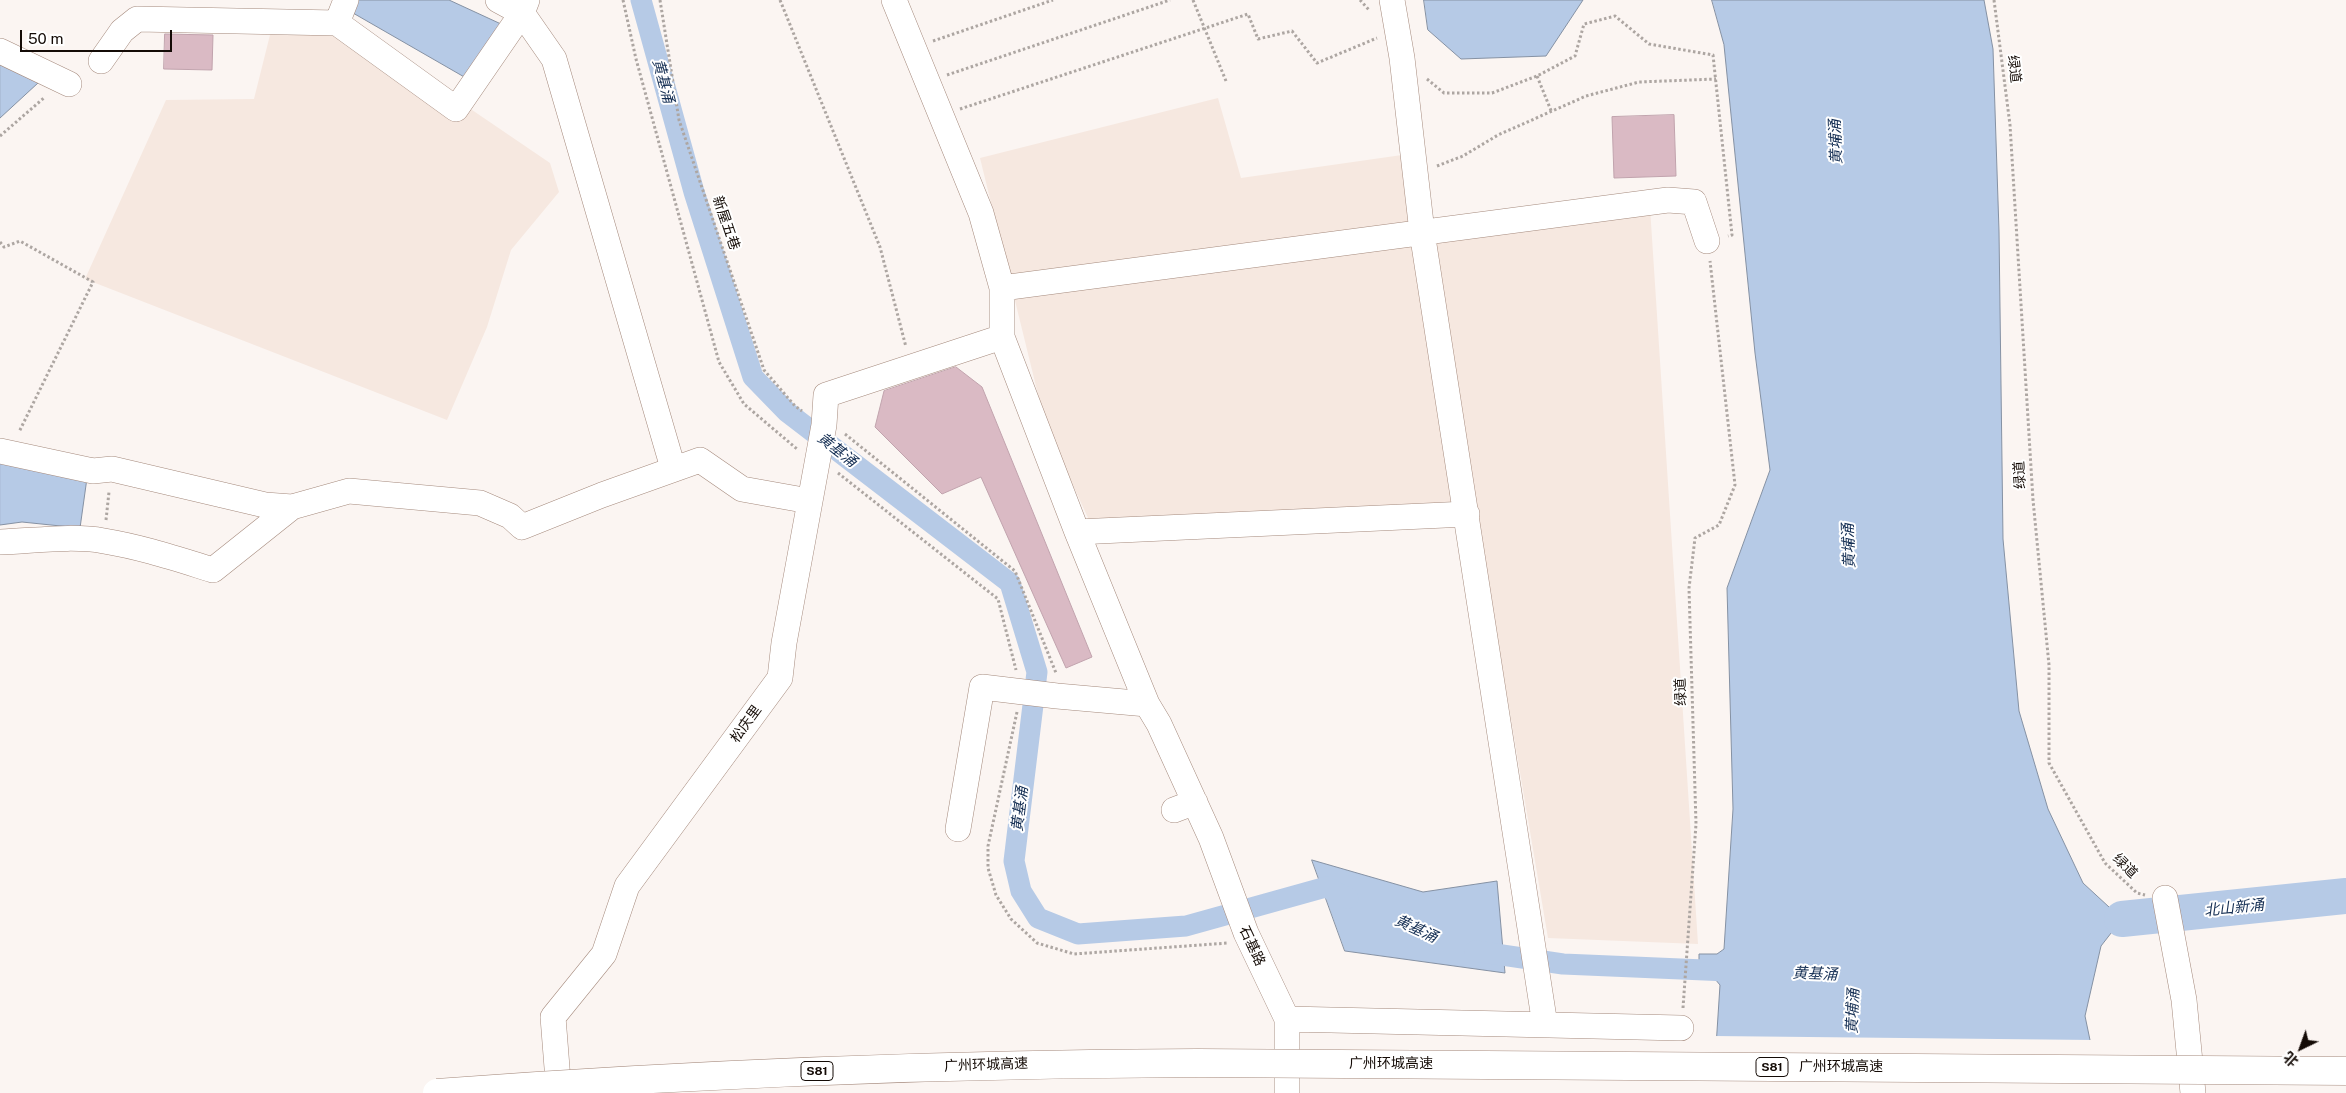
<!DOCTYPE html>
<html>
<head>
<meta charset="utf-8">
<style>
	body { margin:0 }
	#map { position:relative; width:2346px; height:1093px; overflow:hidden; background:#fbf5f2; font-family:"Public Sans","Noto Sans SC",sans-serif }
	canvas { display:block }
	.north { position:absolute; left:2276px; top:1023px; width:50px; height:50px; -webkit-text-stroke:4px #fff; paint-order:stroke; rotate:222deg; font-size:14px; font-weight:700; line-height:20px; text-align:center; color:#140b06 }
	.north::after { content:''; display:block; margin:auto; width:18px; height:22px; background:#140b06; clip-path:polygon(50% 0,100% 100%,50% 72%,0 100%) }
	.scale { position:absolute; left:20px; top:30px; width:152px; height:22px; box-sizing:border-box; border:2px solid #140b06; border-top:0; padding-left:6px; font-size:15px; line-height:18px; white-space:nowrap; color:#140b06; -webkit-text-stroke:4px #fff; paint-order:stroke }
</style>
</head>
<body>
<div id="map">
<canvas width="2346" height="1093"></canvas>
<div class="north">北</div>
<div class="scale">50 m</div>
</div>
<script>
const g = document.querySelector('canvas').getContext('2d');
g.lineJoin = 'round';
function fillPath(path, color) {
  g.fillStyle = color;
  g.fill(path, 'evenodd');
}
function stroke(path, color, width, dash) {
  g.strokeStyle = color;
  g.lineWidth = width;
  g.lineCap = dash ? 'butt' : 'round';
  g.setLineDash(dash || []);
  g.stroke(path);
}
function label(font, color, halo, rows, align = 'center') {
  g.font = font + ' "Public Sans","Noto Sans SC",sans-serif';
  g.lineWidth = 4;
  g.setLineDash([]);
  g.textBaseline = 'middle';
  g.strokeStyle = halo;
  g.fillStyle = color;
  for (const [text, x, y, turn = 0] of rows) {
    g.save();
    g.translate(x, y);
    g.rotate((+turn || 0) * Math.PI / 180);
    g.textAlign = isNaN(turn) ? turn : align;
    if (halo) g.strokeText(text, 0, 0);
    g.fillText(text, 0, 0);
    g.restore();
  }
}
fillPath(new Path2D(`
	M353 29 550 163 559 192 511 250 487 327 447 420 85 279 166 100 254 99 271 31Z
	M1218 98 1241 178 1402 155 1412 224 1649 192 1698 944 1548 938 1475 506 1089 520 1046 427 980 158Z`), '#f6e8e0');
const water = new Path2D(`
	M358 0H449L501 24 466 78 353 13Z
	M1424 0H1583L1546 56 1461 59 1428 30Z
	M1712 0H1984L1993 49 1999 231 2003 539 2019 711 2048 809 2083 883 2122 919 2101 946 2085 1016 2101 1093H1713L1720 985 1715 979 1699 974V954H1717L1724 949 1733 809 1727 588 1770 470 1755 353 1724 45Z
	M0 61 38 83 0 118Z
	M0 456 87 478 80 528 22 522 0 525Z
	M1312 860 1423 892 1497 881 1505 973 1345 951Z`);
fillPath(water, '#b6cae6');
stroke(water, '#8591a3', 1);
fillPath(new Path2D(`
	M1714 1036 2093 1040 2103 1093H1711Z`), '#fbf5f2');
stroke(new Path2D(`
	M641 0 694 192 753 377 787 412 1010 583 1037 672 1014 861 1021 891 1038 918 1078 934 1186 926 1326 887 1348 898
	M1475 951 1563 964 1728 971`), '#b6cae6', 21);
stroke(new Path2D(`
	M2122 919 2346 896`), '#b6cae6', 36);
const building = new Path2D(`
	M165 34 213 35 212 70 164 69Z
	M1674 115 1676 176 1614 178 1612 117Z
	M956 367 982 387 1092 657 1066 668 981 477 942 494 875 427 884 391Z`);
fillPath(building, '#dabac4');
stroke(building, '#c1a3ad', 1);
const minor = new Path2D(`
	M498 0 522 13 554 59 673 468
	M894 0 981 213 1002 288V337L1077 532 1147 704 1159 724 1211 838 1246 933 1287 1019V1093
	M1392 0 1402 58 1422 232 1545 1025
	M337 23 456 109 522 13 527 0
	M0 51 69 84
	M101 61 122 31 137 19 337 23 346 0
	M1002 288 1668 200 1694 202 1707 241
	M0 451 93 471 112 469 265 505 292 507 349 491 480 503 510 516 522 527 602 495 700 460 742 489 809 501
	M1077 532 1467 514
	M0 542C34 541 71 535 104 541 141 547 177 559 213 570L292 507
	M1174 810 1195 802
	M958 829 982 687 1057 696 1147 704
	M2165 898 2184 1000 2193 1093
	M1287 1019 1681 1028
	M559 1093 553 1017 604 954 627 886 780 678 784 643 824 425 826 395 1002 337`);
stroke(minor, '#a58a7d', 26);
stroke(new Path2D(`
	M623 0 636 59 719 362 744 404 797 449
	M660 0 679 120 764 370 795 406 802 411
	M780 0 880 247 906 347
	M1193 0 1226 81
	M1360 0 1370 11
	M1994 0 2010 125 2033 500 2049 665V763L2105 863 2137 893 2145 895
	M933 41 1053 0
	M947 75 1170 0
	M1537 76 1552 113
	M1427 79 1444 93H1492L1537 76 1575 56 1584 24 1615 16 1649 44 1713 55 1732 235 1728 236
	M960 109 1248 14 1258 39 1292 31 1317 63 1377 38
	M0 136 45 97
	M1437 166 1463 156 1498 135 1586 96 1639 82 1716 79
	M0 242 4 247 20 241 93 282 19 432
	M845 434 1015 571 1056 673
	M838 473 998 599 1016 670
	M106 520 109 492
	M1017 712 988 846V868L996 895 1011 919 1037 943 1074 954 1228 943
	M1683 1008 1696 824 1689 588 1695 538 1719 525 1735 485 1710 261`), '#ada6a2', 3, [2.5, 2.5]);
stroke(minor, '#fff', 25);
const highwayBridge = new Path2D(`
	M437 1093C690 1074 944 1064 1198 1063L2346 1071`);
stroke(highwayBridge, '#a58a7d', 29, []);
stroke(highwayBridge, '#fff', 28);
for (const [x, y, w] of [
	[1772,1067,32],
	[817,1071,32]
]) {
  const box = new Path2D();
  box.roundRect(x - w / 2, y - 9.5, w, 19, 4);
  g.fillStyle = '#fff';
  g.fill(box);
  stroke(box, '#140b06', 1);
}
label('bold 12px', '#140b06', null, [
	["S81",1772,1067],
	["S81",817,1071]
]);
label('14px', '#140b06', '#fff', [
	["绿道",2014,69,83],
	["新屋五巷",726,223,71],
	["绿道",2020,475,-93],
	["绿道",1681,692,-92],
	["松庆里",746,724,-54],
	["绿道",2125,866,45],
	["石基路",1252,946,65],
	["广州环城高速",1391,1064],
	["广州环城高速",986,1065,-2],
	["广州环城高速",1841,1067]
]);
label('italic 15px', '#142e53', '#fff', [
	["黄基涌",663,81,75],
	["黄埔涌",1836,142,-92],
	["黄基涌",837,450,38],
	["黄埔涌",1849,546,-92],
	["黄基涌",1020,809,-83],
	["北山新涌",2234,908,-6],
	["黄基涌",1416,929,25],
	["黄基涌",1815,974,2],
	["黄埔涌",1853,1011,-88]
]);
</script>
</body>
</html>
